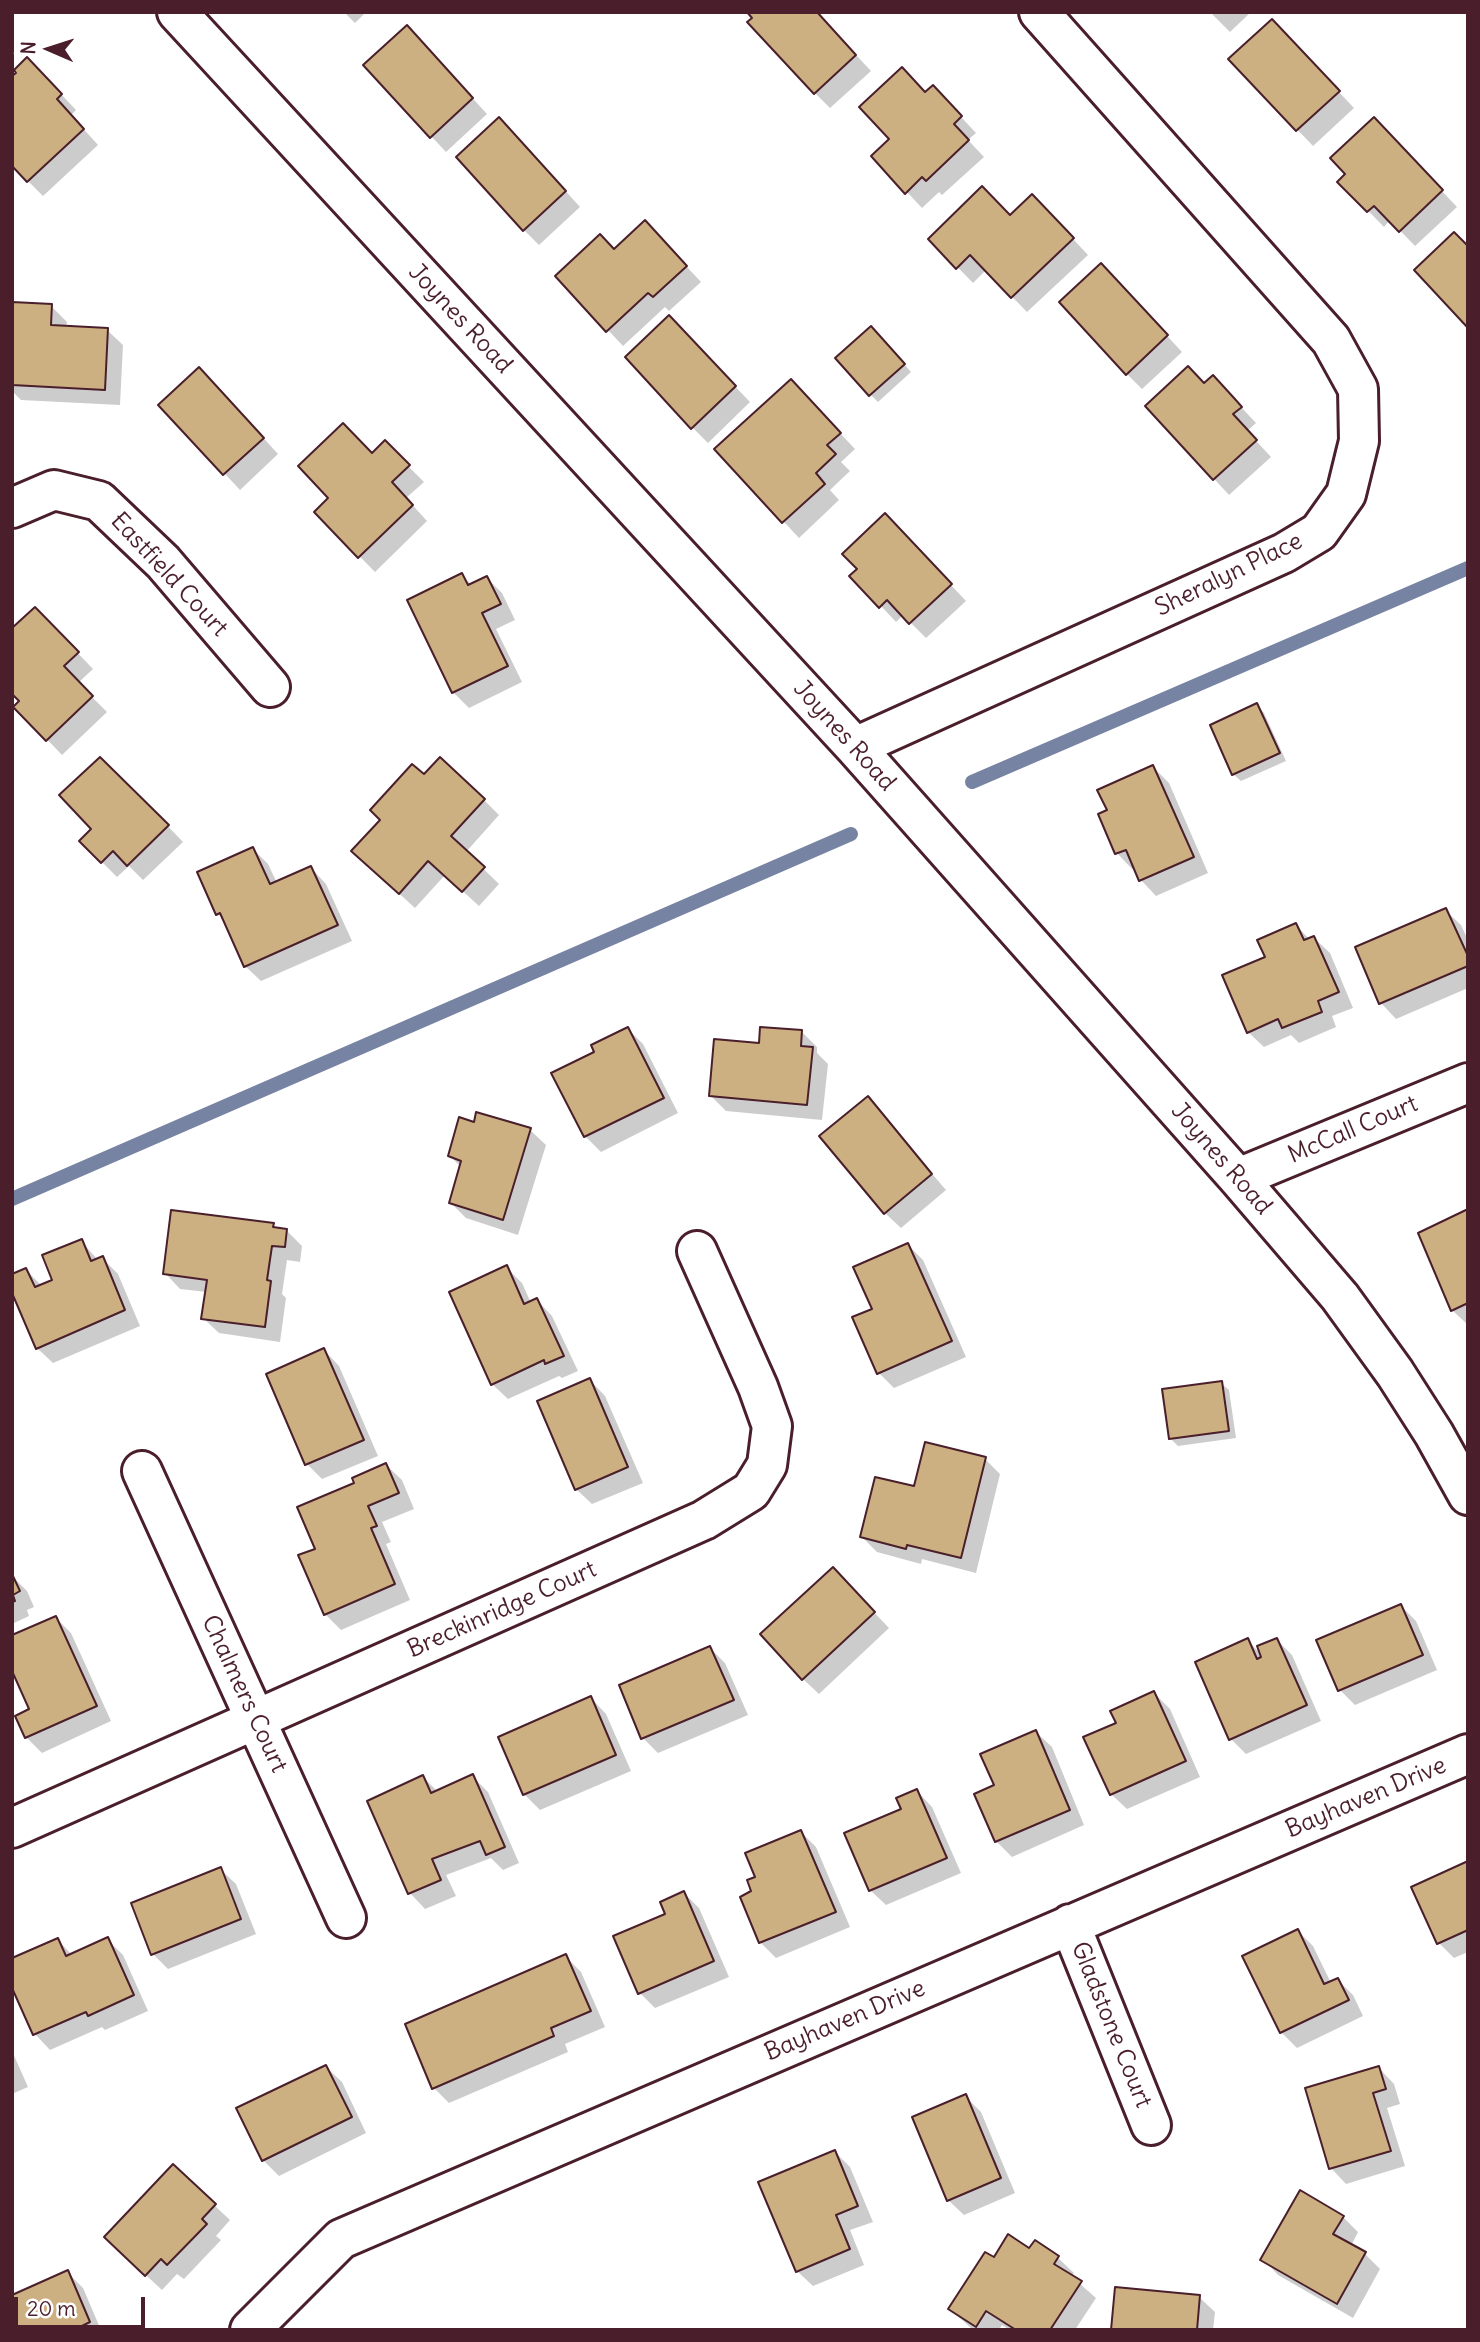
<!DOCTYPE html>
<html>
<head>
<meta charset="utf-8">
<style>
	body { margin:0 }
	#map { position:relative; width:1480px; height:2342px; overflow:hidden; background:#fff; font-family:Delius,sans-serif }
	canvas { display:block }
	.frame { position:absolute; inset:0; border:14px solid #4a1f2b; pointer-events:none }
	.north { position:absolute; left:14px; top:14px; width:70px; height:70px; -webkit-text-stroke:5px #fff; paint-order:stroke; rotate:273deg; font-size:19px; font-weight:700; line-height:28px; text-align:center; color:#4a1f2b }
	.north::after { content:''; display:block; margin:auto; width:24px; height:32px; background:#4a1f2b; clip-path:polygon(50% 0,100% 100%,50% 72%,0 100%) }
	.scale { position:absolute; left:14px; top:2297px; width:131px; height:32px; box-sizing:border-box; border:4px solid #4a1f2b; border-top:0; padding-left:9px; font-size:21px; line-height:24px; white-space:nowrap; color:#4a1f2b; -webkit-text-stroke:5px #fff; paint-order:stroke }
</style>
</head>
<body>
<div id="map">
<canvas width="1480" height="2342"></canvas>
<div class="frame"></div>
<div class="north">N</div>
<div class="scale">20 m</div>
</div>
<script>
const g = document.querySelector('canvas').getContext('2d');
g.lineJoin = 'round';
function fillPath(path, color) {
  g.fillStyle = color;
  g.fill(path, 'evenodd');
}
function stroke(path, color, width, dash) {
  g.strokeStyle = color;
  g.lineWidth = width;
  g.lineCap = dash ? 'butt' : 'round';
  g.setLineDash(dash || []);
  g.stroke(path);
}
function label(font, color, halo, rows, align = 'center') {
  g.font = font + ' Delius,sans-serif';
  g.lineWidth = 6;
  g.setLineDash([]);
  g.textBaseline = 'middle';
  g.strokeStyle = halo;
  g.fillStyle = color;
  for (const [text, x, y, turn = 0] of rows) {
    g.save();
    g.translate(x, y);
    g.rotate((+turn || 0) * Math.PI / 180);
    g.textAlign = isNaN(turn) ? turn : align;
    if (halo) g.strokeText(text, 0, 0);
    g.fillText(text, 0, 0);
    g.restore();
  }
}
fillPath(new Path2D(`
	M344 12H366L355 23Z
	M816 12 871 71 830 108 815 93Z
	M1210 12H1251L1230 32Z
	M1287 37 1354 108 1313 146 1231 60Z
	M422 43 487 114 446 152 431 136Z
	M18 73 43 75 76 110 71 115 98 145 43 196 28 181Z
	M926 94 948 103 976 133 968 140 984 157 942 195 939 192 922 208 907 192 891 139Z
	M515 135 580 207 539 245 524 230Z
	M1389 135 1457 207 1415 246 1390 220 1384 227 1340 182Z
	M1048 212 1088 255 1027 312 986 270 973 283 930 239 1010 217Z
	M660 238 701 282 669 311 665 307 623 346 608 330Z
	M1116 281 1182 352 1142 389 1127 374Z
	M51 306 67 322 66 327 107 330 123 345 120 405 21 400 12 391V325Z
	M684 333 750 402 708 443 692 427Z
	M879 335 911 372 878 402 871 395Z
	M214 384 278 454 240 490 161 405Z
	M1228 393 1256 423 1247 431 1271 457 1229 495 1147 406Z
	M806 397 855 449 841 462 850 471 830 490 839 500 799 538 716 449Z
	M385 443 424 482 406 498 427 521 375 572 316 512Z
	M900 531 966 601 926 638 903 615 896 622 881 606Z
	M462 576 472 585 487 578 502 593 515 620 496 629 522 682 469 708 453 692Z
	M50 624 93 669 78 683 107 712 62 755 16 707 21 701Z
	M1257 705 1264 713 1286 761 1241 781 1233 774Z
	M1153 767 1169 783 1208 873 1156 896 1141 880 1135 868 1132 869 1117 853 1100 815 1109 811Z
	M424 777 484 800 499 815 466 852 499 884 479 906 445 875 415 908 369 866Z
	M132 789 183 842 143 880 129 866 117 877 102 862Z
	M253 849 268 864 277 883 311 868 326 884 352 941 261 981 245 966 226 922 218 914Z
	M1445 910 1461 925 1468 940V988L1396 1019 1381 1003Z
	M1296 925 1310 940 1314 938 1330 953 1353 1008 1332 1016 1336 1027 1299 1043 1291 1035 1264 1047 1248 1032 1268 957Z
	M628 1029 643 1044 678 1113 601 1152 585 1136 596 1053Z
	M802 1032 817 1047V1053L828 1064 822 1120 726 1111 710 1095Z
	M867 1098 946 1190 901 1228 885 1213Z
	M530 1130 546 1145 518 1235 466 1218 451 1203 461 1167 450 1156Z
	M1468 1211V1325L1452 1310Z
	M273 1225 277 1229 286 1230 302 1246 300 1262 287 1260 282 1294 286 1298 280 1342 219 1333 203 1318 207 1292 180 1289 165 1273Z
	M81 1241 98 1260 102 1258 118 1274 140 1326 53 1363 37 1348 26 1270 42 1286 55 1281Z
	M908 1245 923 1260 966 1357 894 1388 879 1373 874 1310Z
	M507 1268 522 1283 531 1303 537 1300 552 1316 578 1371 562 1378 559 1376 508 1399 492 1384Z
	M324 1350 339 1366 378 1456 322 1479 307 1464Z
	M590 1380 605 1396 643 1483 592 1504 576 1489Z
	M1221 1383 1229 1390 1236 1438 1178 1446 1171 1439Z
	M985 1459 1000 1474 976 1573 922 1559 921 1564 877 1552 862 1537 915 1488Z
	M386 1465 402 1480 414 1509 382 1522 391 1542 386 1544 410 1600 341 1630 325 1614 317 1549Z
	M12 1576 27 1591 34 1607 27 1610 29 1616 14 1623 12 1621Z
	M848 1585 889 1628 819 1694 803 1679Z
	M1401 1606 1416 1621 1437 1670 1355 1705 1340 1690Z
	M56 1618 71 1633 111 1721 42 1753 26 1737Z
	M1247 1640 1262 1655 1277 1640 1292 1655 1321 1721 1246 1754 1231 1739Z
	M710 1648 725 1663 748 1715 658 1753 643 1738Z
	M1154 1693 1170 1709 1200 1777 1127 1809 1111 1794 1118 1724Z
	M591 1698 606 1714 631 1771 540 1810 524 1794Z
	M1036 1732 1052 1747 1084 1825 1012 1857 996 1841 997 1786Z
	M423 1777 438 1792 473 1777 488 1792 519 1863 503 1870 491 1858 446 1875 456 1896 425 1909 410 1893 369 1802Z
	M917 1791 932 1807 961 1873 886 1905 870 1890 903 1809Z
	M801 1832 816 1847 850 1927 776 1958 760 1942 754 1892 757 1878Z
	M1468 1863V1952L1454 1958 1439 1943Z
	M220 1869 236 1884 256 1934 168 1969 153 1954Z
	M684 1893 699 1908 729 1977 655 2008 640 1993 667 1915Z
	M1298 1931 1313 1946 1331 1983 1338 1980 1353 1995 1363 2016 1297 2048 1281 2032Z
	M107 1939 123 1955 148 2011 105 2030 102 2027 50 2050 35 2034 58 1940 72 1955Z
	M565 1956 581 1972 605 2027 565 2044 568 2052 449 2103 434 2088Z
	M12 2051 28 2087 12 2094Z
	M326 2067 342 2082 366 2133 279 2176 263 2160Z
	M1379 2068 1394 2084 1400 2104 1387 2108 1405 2166 1346 2184 1331 2168Z
	M965 2096 981 2112 1015 2193 964 2215 948 2200Z
	M835 2152 850 2167 873 2222 850 2230 864 2265 813 2286 797 2271Z
	M214 2205 230 2220 216 2236 221 2240 184 2279 177 2274 162 2290 122 2253Z
	M1343 2217 1358 2232 1351 2246 1365 2254 1380 2269 1353 2318 1278 2275 1263 2259Z
	M1035 2243 1058 2258 1074 2273 1071 2276 1096 2298 1075 2330H1010L1002 2325 999 2330H973L950 2309 994 2259 1029 2251Z
	M67 2272 83 2288 101 2330H12Z
	M1199 2297 1215 2312 1213 2330H1112Z`), '#0003');
stroke(new Path2D(`
	M972 782 1468 568
	M12 1199 851 834`), '#7783a2', 14);
const building = new Path2D(`
	M747 12H817L856 55 814 94 747 22 752 18Z
	M1272 19 1340 91 1296 131 1228 59Z
	M407 25 473 98 430 138 363 65Z
	M27 57 62 94 57 99 84 129 27 182 12 166V76L16 73 14 70Z
	M902 67 925 92 933 85 962 116 954 124 969 140 926 181 922 177 905 194 871 156 889 139 859 107Z
	M499 117 566 191 523 231 456 157Z
	M1374 117 1443 190 1399 232 1374 206 1367 212 1337 182 1345 174 1330 158Z
	M982 186 1010 215 1032 194 1074 238 1011 298 970 255 956 269 928 239Z
	M645 220 687 266 653 297 648 293 606 332 555 276 600 234 614 249Z
	M1454 232 1468 246V328L1414 270Z
	M1101 263 1168 335 1126 375 1059 302Z
	M12 302 52 304 51 325 108 328 105 390 12 385Z
	M669 315 736 386 691 429 625 357Z
	M871 326 905 364 869 396 835 358Z
	M1188 366 1204 383 1213 375 1234 398 1242 407 1233 414 1257 440 1213 480 1145 406Z
	M199 367 264 438 223 475 158 405Z
	M791 379 841 433 827 445 836 454 816 473 825 484 782 523 714 449Z
	M343 423 372 453 385 440 410 465 392 482 413 505 358 558 314 512 328 498 298 466Z
	M885 513 952 584 909 624 887 600 879 608 849 576 857 569 842 554Z
	M462 573 468 585 487 576 501 604 482 613 508 666 452 693 407 600Z
	M35 607 79 652 64 666 93 696 46 741 13 707 19 701 12 694V628Z
	M1257 703 1280 753 1232 775 1210 725Z
	M100 757 169 825 127 866 113 851 101 863 79 841 91 829 59 795Z
	M440 757 485 799 451 836 485 867 462 892 428 861 399 894 351 851 380 820 370 810 412 764 424 774Z
	M1153 765 1194 857 1139 881 1126 850 1115 854 1098 814 1107 810 1097 790Z
	M253 847 270 884 311 866 338 925 244 967 220 913 216 915 197 872Z
	M1446 908 1468 956V966L1379 1004 1355 947Z
	M1296 923 1304 940 1314 936 1339 992 1318 1001 1322 1012 1282 1028 1278 1019 1247 1033 1222 975 1265 957 1257 940Z
	M628 1027 664 1098 584 1137 551 1073 594 1052 591 1045Z
	M760 1027 802 1030 801 1046 813 1047 807 1105 709 1096 714 1039 759 1043Z
	M868 1096 932 1174 884 1214 819 1136Z
	M476 1112 531 1128 503 1220 449 1203 461 1161 448 1156 459 1117 474 1122Z
	M1468 1209V1303L1451 1311 1418 1233Z
	M171 1210 274 1223 273 1227 287 1229 285 1247 272 1246 267 1280 271 1281 265 1327 201 1319 207 1280 163 1274Z
	M82 1239 91 1261 103 1256 125 1310 36 1349 12 1293V1274L26 1268 35 1287 52 1280 42 1255Z
	M908 1243 952 1341 877 1374 852 1317 872 1309 853 1267Z
	M507 1265 524 1304 537 1298 564 1356 545 1364 544 1360 491 1385 449 1292Z
	M324 1348 364 1440 305 1465 266 1374Z
	M590 1378 628 1467 575 1490 537 1401Z
	M1222 1381 1229 1431 1169 1439 1162 1389Z
	M925 1442 986 1457 961 1558 907 1545 906 1549 860 1537 875 1477 914 1486Z
	M386 1463 399 1493 368 1506 377 1526 371 1528 395 1584 324 1615 298 1555 315 1549 297 1507 354 1483 352 1478Z
	M833 1567 875 1612 802 1680 760 1634Z
	M12 1574 20 1591 13 1595 15 1601 12 1602Z
	M1401 1604 1423 1655 1338 1691 1316 1640Z
	M56 1616 97 1706 25 1738 15 1716 29 1709 12 1671V1635Z
	M1248 1638 1257 1659 1261 1657 1257 1646 1277 1638 1307 1705 1229 1740 1195 1662Z
	M710 1646 734 1700 641 1739 619 1685Z
	M1154 1691 1186 1761 1110 1795 1083 1737 1116 1723 1110 1711Z
	M591 1696 616 1755 523 1795 498 1737Z
	M1036 1730 1070 1810 995 1842 974 1794 994 1785 980 1754Z
	M473 1774 505 1847 486 1855 480 1841 432 1859 441 1880 408 1894 367 1801 423 1775 431 1793Z
	M917 1789 947 1858 869 1891 844 1833 901 1809 896 1798Z
	M801 1830 836 1912 759 1943 740 1897 751 1891 747 1880 755 1877 745 1853Z
	M1468 1861V1930L1437 1944 1411 1887Z
	M221 1867 241 1919 151 1955 131 1903Z
	M684 1891 714 1961 638 1994 613 1936 665 1914 660 1902Z
	M1298 1929 1324 1984 1338 1978 1349 2000 1280 2033 1242 1956Z
	M108 1937 134 1995 88 2016 86 2012 33 2035 12 1988V1958L58 1938 66 1956Z
	M566 1954 591 2011 551 2028 554 2036 432 2089 405 2024Z
	M326 2065 352 2117 262 2161 236 2108Z
	M1379 2066 1386 2089 1373 2093 1391 2151 1329 2169 1305 2088Z
	M966 2094 1001 2178 947 2201 912 2117Z
	M835 2150 858 2206 836 2215 850 2249 796 2272 758 2182Z
	M173 2164 216 2204 202 2219 207 2224 167 2265 161 2259 145 2276 104 2237Z
	M1300 2190 1344 2216 1333 2234 1366 2252 1337 2304 1260 2260Z
	M1008 2234 1029 2248 1035 2240 1059 2256 1054 2264 1082 2281 1050 2330H1016L986 2311 976 2327 948 2309 985 2252 994 2257Z
	M68 2270 90 2322 74 2330H12V2295Z
	M1115 2287 1200 2295 1197 2330H1111Z`);
fillPath(building, '#ccb081');
stroke(building, '#4a1f2b', 2);
const minor = new Path2D(`
	M177 12 855 747 1238 1178 1340 1297 1395 1373 1434 1434 1468 1495
	M12 508 54 490 99 501 163 562 270 687
	M855 747 1284 553 1319 532 1346 494 1359 441 1358 389 1331 340 1039 12
	M1238 1178 1468 1083
	M142 1471 346 1918
	M12 1828 704 1520 751 1491 767 1465 772 1426 758 1387 697 1251
	M1070 1924 1151 2125
	M250 2330 341 2239 1468 1754`);
stroke(minor, '#4a1f2b', 44);
stroke(minor, '#fff', 38);
label('24px', '#4a1f2b', '#fff', [
	["Joynes Road",460,319,47],
	["Eastfield Court",169,575,47],
	["Sheralyn Place",1229,575,-26],
	["Joynes Road",844,736,48],
	["McCall Court",1353,1130,-23],
	["Joynes Road",1221,1159,49],
	["Breckinridge Court",502,1610,-24],
	["Chalmers Court",244,1694,65],
	["Bayhaven Drive",1366,1798,-23],
	["Bayhaven Drive",845,2021,-23],
	["Gladstone Court",1111,2025,68]
]);
</script>
</body>
</html>
